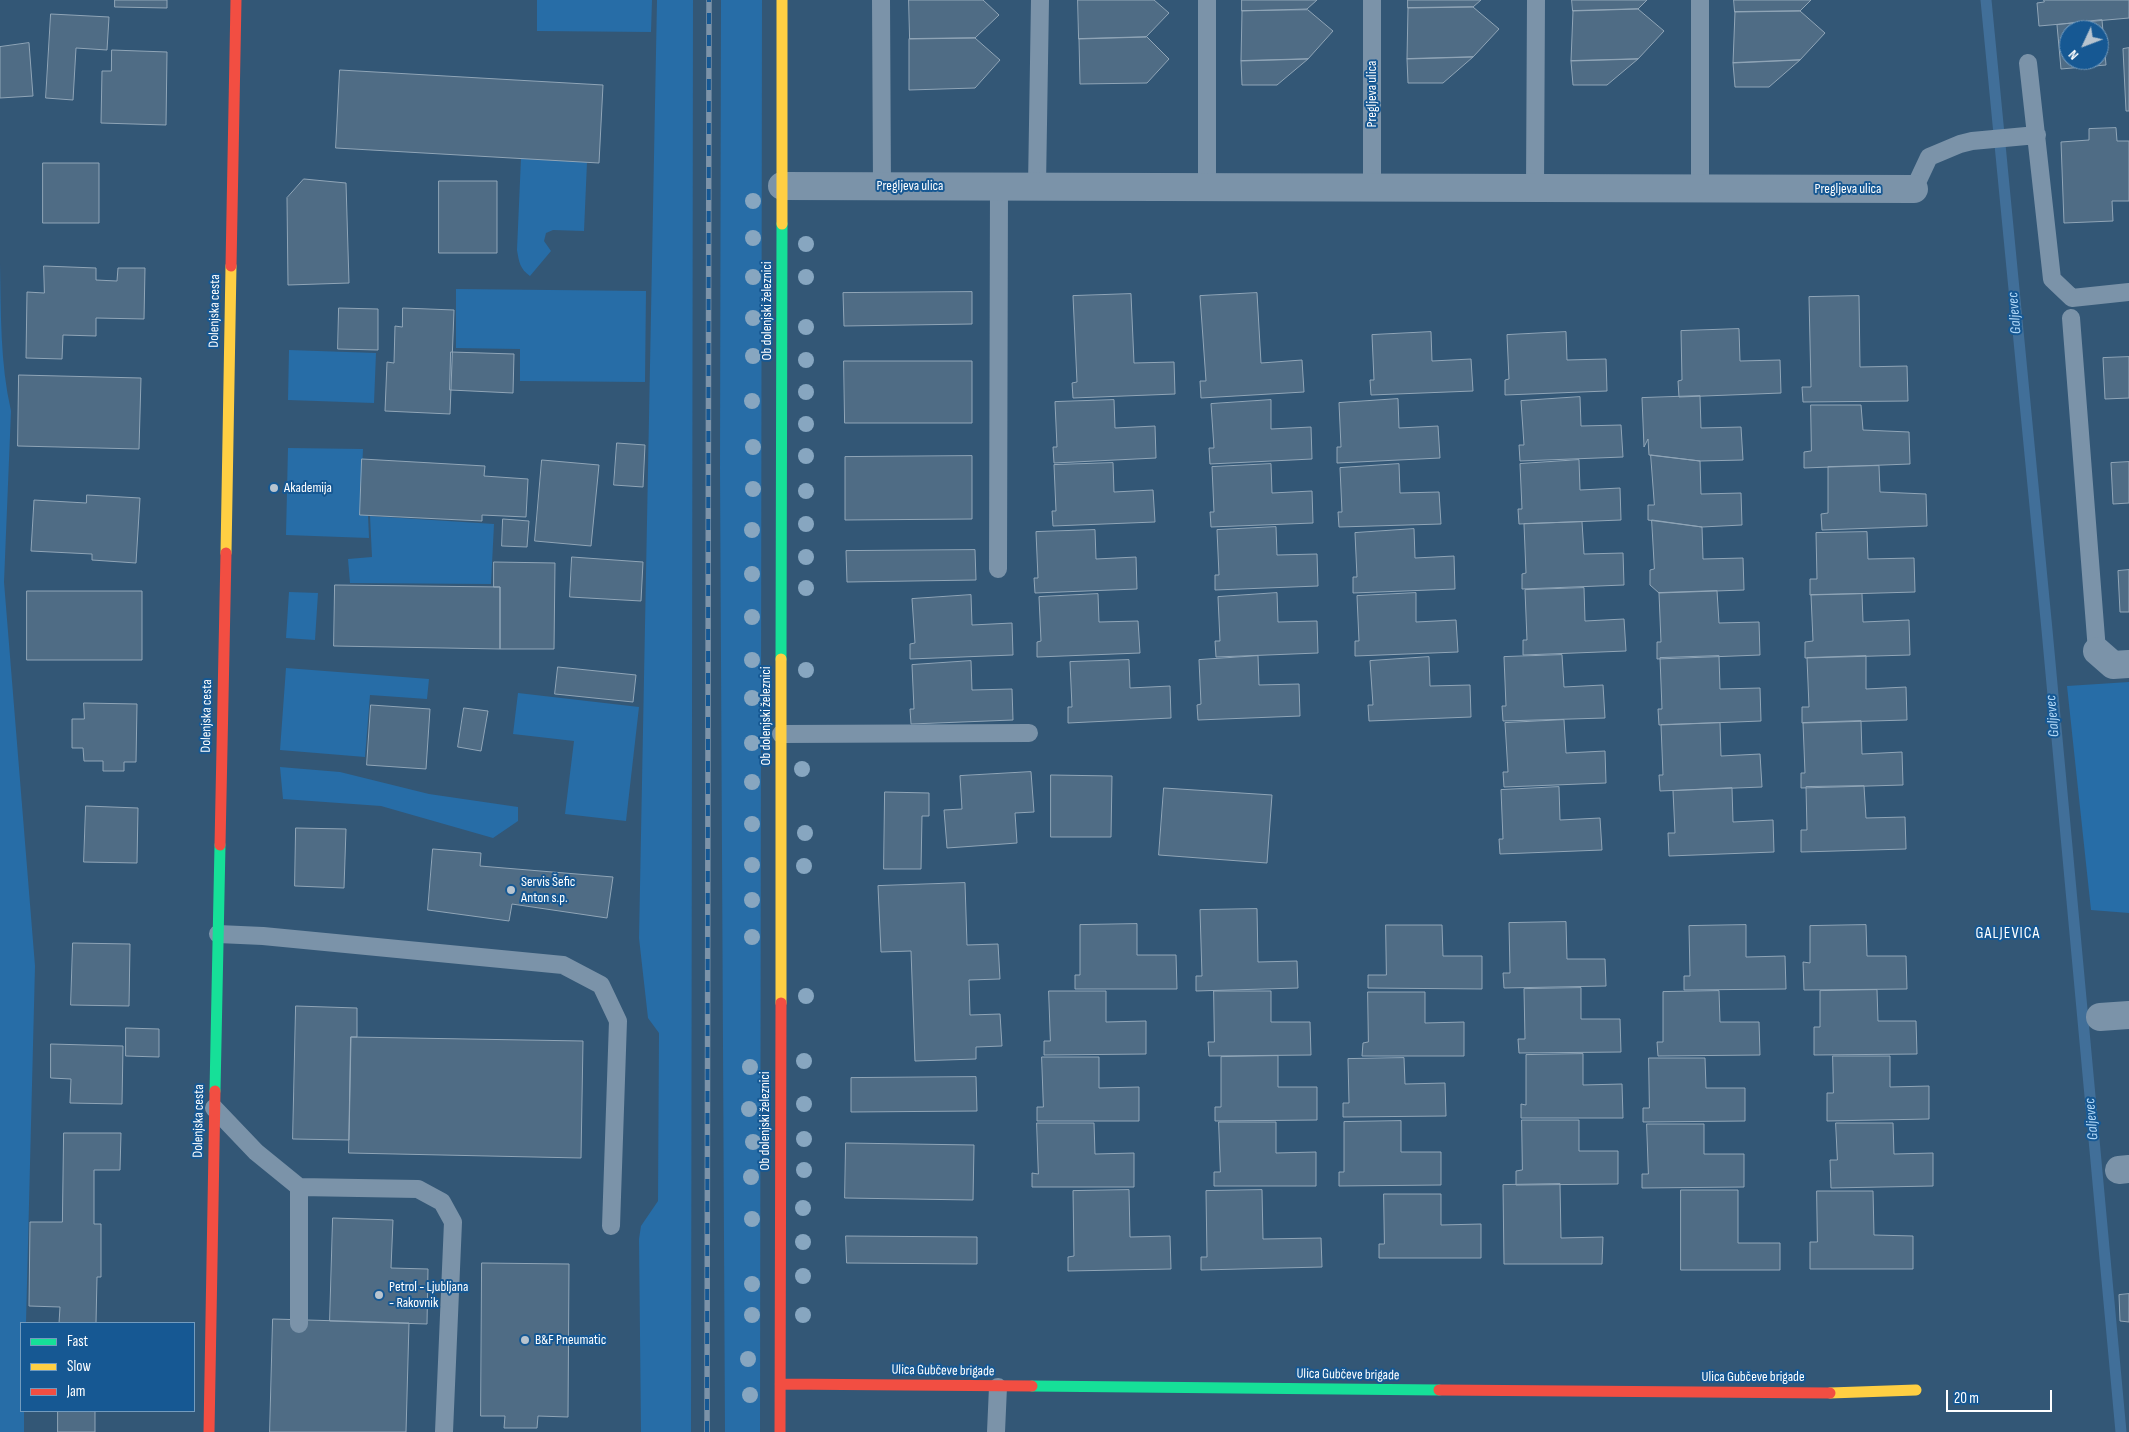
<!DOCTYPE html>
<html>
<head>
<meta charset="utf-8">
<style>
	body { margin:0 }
	#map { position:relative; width:2129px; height:1432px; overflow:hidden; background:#335776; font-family:"Sofia Sans Condensed",sans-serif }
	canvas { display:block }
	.legend { position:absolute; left:20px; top:1322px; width:175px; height:90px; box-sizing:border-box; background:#165893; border:1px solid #739bbe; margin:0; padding:6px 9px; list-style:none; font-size:15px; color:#fff }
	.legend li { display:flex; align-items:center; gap:10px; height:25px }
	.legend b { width:25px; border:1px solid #739bbe }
	.north { position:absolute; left:2059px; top:20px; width:50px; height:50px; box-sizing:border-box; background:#165893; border:1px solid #739bbe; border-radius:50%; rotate:227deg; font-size:14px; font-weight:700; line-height:20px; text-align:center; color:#fff }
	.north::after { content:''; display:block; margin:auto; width:18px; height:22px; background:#b8c4cf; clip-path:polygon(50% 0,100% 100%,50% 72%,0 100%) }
	.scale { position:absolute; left:1946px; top:1390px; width:106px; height:22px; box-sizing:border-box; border:2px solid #fff; border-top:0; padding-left:6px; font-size:15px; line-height:18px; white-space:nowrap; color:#fff; -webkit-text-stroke:4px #165893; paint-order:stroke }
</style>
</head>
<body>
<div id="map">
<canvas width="2129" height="1432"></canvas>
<ul class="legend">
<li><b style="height:6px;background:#16e098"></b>Fast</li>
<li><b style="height:6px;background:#ffcf43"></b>Slow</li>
<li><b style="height:6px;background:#f24e42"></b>Jam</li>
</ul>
<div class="north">N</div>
<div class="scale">20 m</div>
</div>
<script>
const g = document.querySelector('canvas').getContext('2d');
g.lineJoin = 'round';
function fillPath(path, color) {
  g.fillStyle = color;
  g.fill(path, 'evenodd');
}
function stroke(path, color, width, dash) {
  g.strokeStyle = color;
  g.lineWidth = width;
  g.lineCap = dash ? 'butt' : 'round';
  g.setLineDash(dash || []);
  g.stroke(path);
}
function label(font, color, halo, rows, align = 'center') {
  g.font = font + ' "Sofia Sans Condensed",sans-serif';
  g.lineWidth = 4;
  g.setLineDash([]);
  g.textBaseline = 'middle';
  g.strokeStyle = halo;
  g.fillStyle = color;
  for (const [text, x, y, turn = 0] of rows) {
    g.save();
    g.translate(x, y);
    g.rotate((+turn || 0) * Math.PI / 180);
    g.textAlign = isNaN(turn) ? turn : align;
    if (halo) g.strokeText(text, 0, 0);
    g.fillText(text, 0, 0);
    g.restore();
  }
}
fillPath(new Path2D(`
	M537 0H652L651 32 537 31Z
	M657 0H693L691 1432H641L639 1239 641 1226 658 1201 659 1033 648 1018 639 938Z
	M721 0H762L760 1432H725L720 468Z
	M521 158 587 162 584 231 553 230 546 233 544 241 551 251 530 276C520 269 519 262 517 250Z
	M0 263C1 312 0 363 11 411L4 582 35 966 26 1323H21V1411H24V1432H0Z
	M456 289 646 291 645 382 520 381V349L456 348Z
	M289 350 376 353 374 403 288 400Z
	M288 448 363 449 360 514 368 515 369 538 286 535Z
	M370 516 494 524 491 584 350 583 348 559 372 557Z
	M289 592 318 593 315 640 286 638Z
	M286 668 429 679 427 699 370 695 365 757 280 750Z
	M2129 682V913L2091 910 2067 686Z
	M518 693 639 707 626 821 565 814 574 741 513 734Z
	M280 767 340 772 429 794 518 807V821L493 838 381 806 283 799Z`), '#276da7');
stroke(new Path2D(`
	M1986 0 2047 630 2121 1432`), '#416f99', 11);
const building = new Path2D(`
	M115 0H167V8L115 7Z
	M909 0H983L999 15 975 38 910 39Z
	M1078 0H1154L1169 13 1146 37 1079 39Z
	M1242 0H1317L1307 9 1242 11Z
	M1408 0H1481L1473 7 1408 8Z
	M1572 0H1647L1638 9 1573 11Z
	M1734 0H1811L1800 11 1735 12Z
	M2044 0H2129V18L2039 26 2037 3 2044 2Z
	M1473 7 1499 29 1473 57 1407 59 1408 8Z
	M1638 9 1664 31 1638 59 1571 61 1573 11Z
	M1308 10 1333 31 1308 59 1241 61 1242 11Z
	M1800 11 1825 33 1800 60 1733 63 1735 12Z
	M51 14 109 17 107 50 76 48 73 100 46 98Z
	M2102 20 2106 65 2061 69 2057 25ZM2069 30H2099V60H2069Z
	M1147 37 1169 59 1147 83 1080 84 1079 39Z
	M975 38 1000 60 975 88 909 90V39Z
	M29 43 33 96 0 98V47Z
	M2129 48V111H2126L2123 49Z
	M112 50 167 52 166 125 101 123 102 71H111Z
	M1473 57 1443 83H1408L1407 59Z
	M1308 59 1277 85H1242L1241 61Z
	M1638 59 1607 85H1573L1571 61Z
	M1800 60 1769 87H1735L1733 63Z
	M340 70 603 85 599 163 336 148Z
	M2116 128 2117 141H2129V201H2112L2113 221 2064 223 2061 142 2089 140V129Z
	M43 163H99V223H43Z
	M304 179 346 183 349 283 288 285 287 198Z
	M439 181H497V253H439Z
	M44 266 96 268V280L117 281 118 268H145L144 319 96 318V336L63 335 62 359 26 358 27 292 44 293Z
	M972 292V324L844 326 843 293Z
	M1257 293 1261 363 1302 360 1304 392 1201 398 1200 381H1206L1200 296Z
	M1131 294 1134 363 1174 362 1175 394 1073 398 1072 383 1077 382 1073 296Z
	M1859 296 1860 367 1907 366 1908 401 1803 402 1802 387H1811L1809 297Z
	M339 308 378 309V350L338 349Z
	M403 308 454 310 450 414 385 411 387 362 394 363 395 326 402 327Z
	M1739 329 1740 361 1780 360 1781 393 1679 397 1678 381 1682 380 1681 331Z
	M1431 332 1432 361 1471 359 1473 391 1371 395 1370 380H1374L1372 335Z
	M1566 332 1567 360 1606 359 1607 391 1505 395V380L1509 379 1507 335Z
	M451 352 514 354 513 393 450 390Z
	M2129 357V398L2105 399 2103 358Z
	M844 361H972V423H845Z
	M19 375 141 378 139 449 18 446Z
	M1700 396 1701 428 1741 427 1743 460 1700 461 1649 455 1648 439 1644 447 1642 398Z
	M1580 397 1581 426 1621 425 1623 457 1520 461 1519 445H1524L1521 401Z
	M1398 399 1399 428 1438 426 1440 458 1337 463V447H1341L1339 403Z
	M1114 400 1115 428 1155 426 1156 458 1054 463 1053 447H1057L1055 402Z
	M1271 400V429L1311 427 1312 459 1210 464 1209 448H1214L1211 404Z
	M1811 405H1861L1863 430 1909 432 1910 464 1804 468V452L1811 451Z
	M617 443 645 445 643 487 614 485Z
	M1651 455 1700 461 1701 494 1741 493 1742 525 1702 527 1648 520V505H1654Z
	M972 456V519L845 520V457Z
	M362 459 485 466 484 476 528 479 526 517 482 515V521L360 515Z
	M542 460 599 465 591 546 535 541Z
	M1579 460 1580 490 1620 488 1621 520 1519 524 1518 509H1522L1520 464Z
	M2129 462V503L2113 504 2111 463Z
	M1113 463 1114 492 1153 490 1155 522 1053 526 1052 511H1056L1054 465Z
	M1271 464 1272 493 1312 491 1313 523 1211 527 1210 512H1214L1212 467Z
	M1399 464 1400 493 1439 492 1441 524 1339 527 1338 512H1342L1340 468Z
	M1879 466 1880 492 1926 494 1927 526 1822 530 1821 514 1828 513V467Z
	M87 495 140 498 136 563 92 560V554L31 551 34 500 86 503Z
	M503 519 529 521 527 547 502 546Z
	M1652 520 1702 527 1703 559 1743 558 1744 590 1659 593 1650 585V570L1654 569Z
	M1582 522 1584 554 1623 553 1624 585 1522 589V574L1526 573 1524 524Z
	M1276 527 1277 555 1317 554 1318 586 1215 590V575H1219L1217 530Z
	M1414 529 1415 558 1454 556 1455 589 1353 593V577H1357L1355 533Z
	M1095 530 1096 559 1136 557 1137 589 1035 593 1034 578H1038L1036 532Z
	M1867 532 1868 559 1914 558 1915 592 1810 595V579H1817L1816 533Z
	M975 550 976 580 847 582 846 551Z
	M572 557 643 562 641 601 570 597Z
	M494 562 555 563 554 649H500V587H494Z
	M2129 570V612H2120L2118 571Z
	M335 585 500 587V649L334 646Z
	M1584 588 1585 621 1624 619 1626 651 1523 655V640H1527L1525 590Z
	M27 591H142V660H27Z
	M1717 591 1719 623 1759 622 1760 655 1657 659V642H1661L1659 593Z
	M1277 593 1278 622 1317 621 1318 653 1216 657 1215 641H1220L1218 597Z
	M1416 593V622L1456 620 1458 652 1355 656V641H1359L1357 596Z
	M1098 594 1099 622 1138 621 1140 653 1037 657V642L1041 641 1039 597Z
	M1862 594 1863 622 1909 620 1910 655 1805 658V642L1813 641 1811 595Z
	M971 595 972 625 1012 623 1013 655 910 659V644L915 643 912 599Z
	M1562 655 1564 687 1603 685 1605 718 1503 721 1502 706H1506L1504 657Z
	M1258 656 1259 685 1299 684 1300 716 1198 720 1197 705 1201 704 1199 660Z
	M1719 656 1720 689 1760 688 1761 721 1659 725 1658 709H1662L1660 658Z
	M1866 656V689L1906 687 1907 720 1802 723V707H1809L1807 658Z
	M1429 657 1430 686 1470 685 1471 717 1369 721 1368 705H1373L1370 661Z
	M1129 660 1130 688 1170 686 1171 718 1068 723V707H1072L1070 662Z
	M971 661 972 690 1012 689 1013 720 911 724 910 709H914L912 665Z
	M558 667 636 675 633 702 555 694Z
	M84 703 137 704 136 762H124V771H103V761H84L83 748H72V719H84Z
	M371 705 430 709 426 769 367 765Z
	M464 708 488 711 481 751 458 747Z
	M1564 720 1566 753 1605 751 1606 783 1504 787 1503 772H1508L1505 723Z
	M1861 721 1862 754 1902 752 1903 785 1801 788V773H1805L1803 723Z
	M1720 723 1721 756 1760 754 1762 787 1660 791 1659 775H1663L1661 725Z
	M1031 772 1034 812 1015 813 1017 843 947 848 944 810 962 809 960 776Z
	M1051 775 1112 776 1111 837H1051Z
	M1864 786 1866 818 1905 817 1906 849 1801 852V830H1807L1806 787Z
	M1559 787 1560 820 1600 818 1602 850 1500 854 1499 839H1503L1501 790Z
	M1164 788 1272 795 1267 863 1159 855Z
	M1732 788 1733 822 1773 820 1774 852 1669 856 1668 833H1675L1673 791Z
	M885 792 929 793V816H922L921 869H884Z
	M86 806 138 808 137 863 84 862Z
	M296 828 346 829 344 888 295 886Z
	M433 849 481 853 480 866 613 877 607 918 512 904 509 921 428 910Z
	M965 883 967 945 998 944 1000 979 969 980 970 1015 1000 1014 1002 1046 976 1047V1059L915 1061 911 951 881 952 878 886Z
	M1257 909 1258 962 1297 961 1298 988 1196 991V976H1202L1200 910Z
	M1566 922 1567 959H1605L1606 986 1504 988 1503 973H1510L1509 923Z
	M1137 924V955H1176L1177 989H1075V975H1080V925Z
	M1386 925H1442L1443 956H1482V989L1368 988V975H1386Z
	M1746 925V957L1785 956 1786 989 1684 990V976H1690L1689 926Z
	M1866 925 1867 956H1906L1907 989 1804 990 1803 962 1810 963V926Z
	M73 943 130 944 129 1006 71 1005Z
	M1581 988V1019H1620L1621 1052 1519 1053 1518 1039H1525L1524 989Z
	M1877 990 1878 1021H1916L1917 1054 1814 1055V1027H1820V991Z
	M1049 991H1106V1022L1146 1021V1054L1044 1055V1041H1050Z
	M1214 991H1271V1022H1310L1311 1055 1209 1056 1208 1042H1214Z
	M1719 991 1720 1022H1759L1760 1055 1658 1056 1657 1042H1663V992Z
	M1368 992H1425V1023L1464 1022V1056H1362L1363 1043 1368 1042Z
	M296 1006 357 1008V1037H351L349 1140 293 1139Z
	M126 1028 159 1029V1057L126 1056Z
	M351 1037 583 1041 581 1158 349 1153Z
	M51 1044 123 1046 122 1104 70 1103 71 1079 51 1078Z
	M1583 1054V1085L1622 1084 1623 1118H1521V1104L1526 1105V1055Z
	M1278 1056V1087H1317V1120L1215 1121V1107H1221V1057Z
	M1833 1056H1890V1087L1929 1086V1119L1827 1121V1093H1833Z
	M1042 1057H1099V1088L1139 1087V1121H1037V1107H1043Z
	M1404 1058 1405 1084 1445 1083 1446 1116 1343 1117V1103H1349L1348 1059Z
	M1649 1058H1705L1706 1088H1745V1121L1643 1122V1108H1649Z
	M976 1077 977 1111 851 1112V1078Z
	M1522 1120H1579V1151H1618V1184L1516 1185V1171L1522 1170Z
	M1401 1121V1152H1441V1185L1339 1186V1172H1344V1122Z
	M1219 1122H1276V1153L1316 1152V1186H1214V1172H1220Z
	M1037 1123H1094L1095 1154 1134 1153V1187H1032V1173L1038 1174Z
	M1836 1123H1893L1894 1154 1933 1153V1186L1831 1188 1830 1160H1837Z
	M1647 1124H1704V1154H1744V1187L1642 1188V1174H1648Z
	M64 1133H121L120 1170H94V1224H101V1277H97L96 1323H59L60 1307 29 1306 30 1222H62Z
	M846 1143 974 1145 973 1200 845 1198Z
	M1560 1184 1561 1238 1603 1237 1602 1264H1504L1503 1185Z
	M1129 1190 1130 1237 1170 1236 1171 1269 1068 1271V1257L1074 1256 1073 1191Z
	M1262 1190 1263 1239 1321 1238 1322 1267 1201 1270V1257H1207L1206 1191Z
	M1681 1190H1738V1243H1780V1270H1681Z
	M1817 1191H1873L1874 1235 1913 1236V1269H1810V1242H1817Z
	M1384 1194H1441V1225L1481 1224V1258H1379V1244H1384Z
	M333 1218 393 1220 391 1268 428 1269 427 1324 330 1321Z
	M846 1236 977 1237V1264L847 1263Z
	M482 1263 569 1264 568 1417 538 1416 537 1428H504L505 1416H481Z
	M2129 1294V1322L2120 1321 2119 1295Z
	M273 1319 409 1323 406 1432H270Z
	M58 1411H95V1432H58Z`);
fillPath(building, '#4f6c85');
stroke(building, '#90a5b7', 1);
stroke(new Path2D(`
	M881 0 882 186
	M1372 0V187
	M2028 63 2052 279 2072 298 2129 292
	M1037 186 1040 0
	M1207 187V0
	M1535 188 1536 0
	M1700 189V0
	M1914 189 1929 157 1960 144 1972 141 2037 135
	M2071 318 2097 651
	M998 569 999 186
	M781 734 1029 733
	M218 934 263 936 563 965 601 985 618 1021 611 1226
	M214 1108 256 1152 299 1187V1324
	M299 1187 418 1189 442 1202 453 1222 444 1432
	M996 1432 998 1387`), '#7b93a9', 18);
stroke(new Path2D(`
	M782 186 1914 189
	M2097 651 2113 665 2129 664
	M2100 1017 2129 1015
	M2119 1170 2129 1169`), '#7b93a9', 28);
stroke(new Path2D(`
	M781 659 782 224
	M215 1091 220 845
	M1032 1386 1439 1390`), '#16e098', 11);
stroke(new Path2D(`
	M782 224V0
	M226 553 231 266
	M781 1003V659
	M1830 1393 1916 1390`), '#ffcf43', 11);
stroke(new Path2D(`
	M231 266 236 0
	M220 845 226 553
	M780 1384 1032 1386
	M1439 1390 1830 1393
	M209 1432 215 1091
	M780 1432 781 1003`), '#f24e42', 11);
const rail = new Path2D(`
	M707 1432 709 0`);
stroke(rail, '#7c93a9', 5.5);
stroke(rail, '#165893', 4, [11]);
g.fillStyle = '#87a6c0';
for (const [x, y] of [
	[753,201],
	[753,238],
	[806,244],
	[753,277],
	[806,277],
	[753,318],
	[806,327],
	[753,356],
	[806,360],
	[806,392],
	[752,401],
	[806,424],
	[753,447],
	[806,456],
	[753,489],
	[806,491],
	[806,524],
	[752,530],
	[806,557],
	[752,574],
	[806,588],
	[752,617],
	[752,660],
	[806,670],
	[752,698],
	[752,743],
	[802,769],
	[752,782],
	[752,824],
	[805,833],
	[752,865],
	[804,866],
	[752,900],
	[752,937],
	[806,996],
	[804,1061],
	[750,1067],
	[804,1104],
	[749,1109],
	[804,1139],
	[753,1142],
	[804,1170],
	[751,1177],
	[803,1208],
	[752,1219],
	[803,1242],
	[803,1276],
	[752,1284],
	[752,1315],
	[803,1315],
	[748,1359],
	[750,1395]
]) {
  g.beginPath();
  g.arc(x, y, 8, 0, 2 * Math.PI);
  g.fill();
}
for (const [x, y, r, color] of [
	[274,488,5,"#b8c4cf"],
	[511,890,5,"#b8c4cf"],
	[379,1295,5,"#b8c4cf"],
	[525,1340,5,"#b8c4cf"]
]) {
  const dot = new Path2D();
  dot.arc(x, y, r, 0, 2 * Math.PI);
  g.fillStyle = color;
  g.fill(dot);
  stroke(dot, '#165893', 2);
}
label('14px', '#fff', '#165893', [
	["Pregljeva ulica",1372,94,-90],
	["Pregljeva ulica",910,186],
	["Pregljeva ulica",1848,189],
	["Dolenjska cesta",215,311,-89],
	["Ob dolenjski železnici",767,311,-90],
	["Dolenjska cesta",207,716,-89],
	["Ob dolenjski železnici",766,716,-90],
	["Dolenjska cesta",199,1121,-89],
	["Ob dolenjski železnici",765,1121,-90],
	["Ulica Gubčeve brigade",943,1371,1],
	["Ulica Gubčeve brigade",1348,1375,1],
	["Ulica Gubčeve brigade",1753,1377]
]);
label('14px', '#fff', '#165893', [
	["Akademija",284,488],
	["Servis Šefic",521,882],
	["Anton s.p.",521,898],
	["Petrol - Ljubljana",389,1287],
	["- Rakovnik",389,1303],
	["B&F Pneumatic",535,1340]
], 'left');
label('italic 15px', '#b1d8f8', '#165893', [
	["Galjevec",2015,313,-95],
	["Galjevec",2053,716,-95],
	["Galjevec",2092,1119,-95]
]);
g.letterSpacing = '1px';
label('16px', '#fff', '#165893', [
	["GALJEVICA",2008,934]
]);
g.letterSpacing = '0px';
</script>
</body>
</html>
